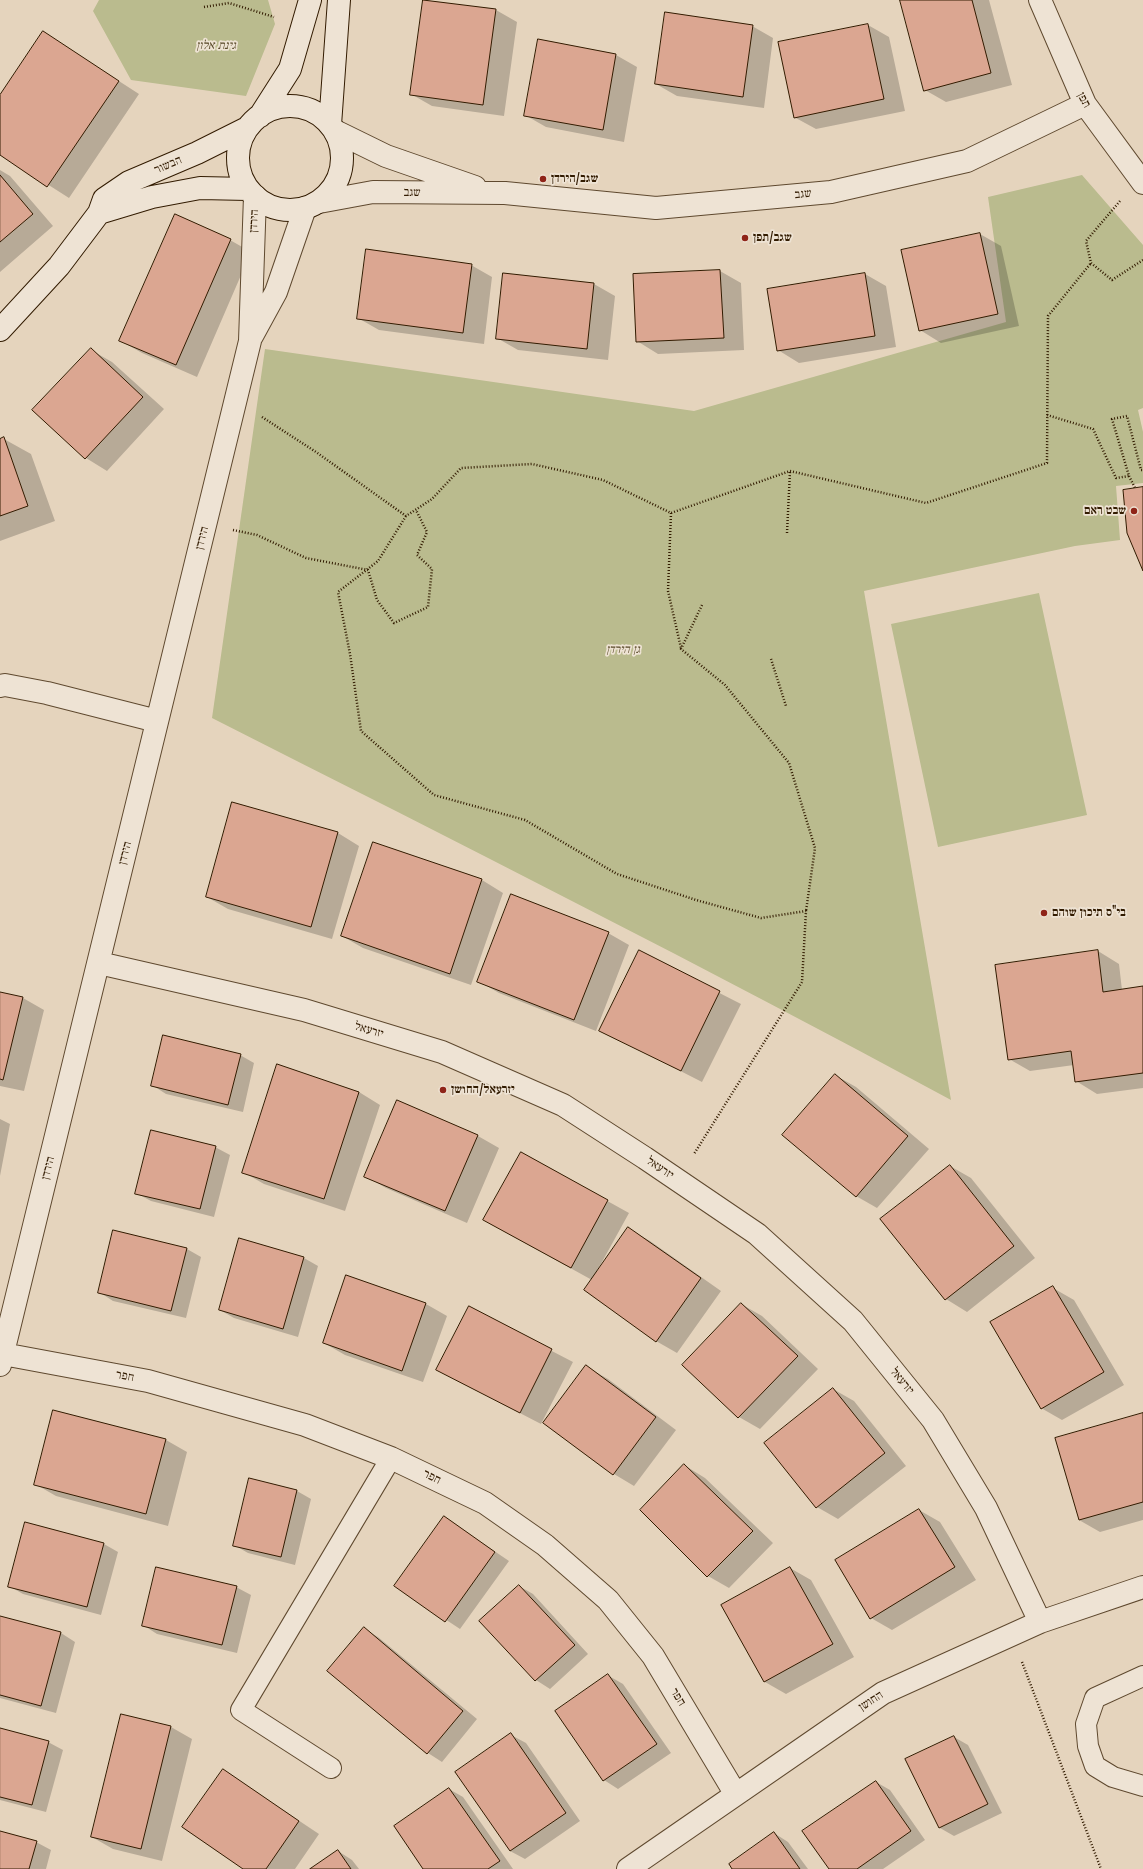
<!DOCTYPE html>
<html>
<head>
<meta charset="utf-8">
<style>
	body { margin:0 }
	canvas { display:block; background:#e5d4bd }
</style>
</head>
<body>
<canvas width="1143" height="1869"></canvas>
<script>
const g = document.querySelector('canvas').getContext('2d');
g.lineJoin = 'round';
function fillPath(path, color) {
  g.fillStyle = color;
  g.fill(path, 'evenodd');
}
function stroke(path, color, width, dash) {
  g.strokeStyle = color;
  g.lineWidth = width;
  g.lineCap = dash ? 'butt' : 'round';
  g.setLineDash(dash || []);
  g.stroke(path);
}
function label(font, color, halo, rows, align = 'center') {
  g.font = font + ' "Libre Caslon Text","Frank Ruhl Libre",serif';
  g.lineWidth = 3.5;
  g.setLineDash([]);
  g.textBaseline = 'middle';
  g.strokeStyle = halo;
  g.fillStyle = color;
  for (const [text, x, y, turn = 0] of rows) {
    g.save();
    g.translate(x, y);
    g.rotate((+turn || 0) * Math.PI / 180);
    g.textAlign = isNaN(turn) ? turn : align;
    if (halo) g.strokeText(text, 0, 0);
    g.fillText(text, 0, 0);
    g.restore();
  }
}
fillPath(new Path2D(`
	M99 0H268L275 24 246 96 131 80 93 11Z
	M1082 175 1143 245V408L1138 410 1143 432V483L1116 486 1120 540 1075 546 864 591 951 1100C707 968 459 843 212 718L265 349 694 411 1006 322 988 197Z
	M1039 593 1087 815 938 847 891 624Z`), '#babb8e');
fillPath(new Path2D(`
	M424 0 496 10 517 22 504 116 432 106 411 94Z
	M901 0H989L1012 85 946 102 925 90Z
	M868 25 889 37 905 111 816 129 794 117Z
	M752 26 773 38 764 108 677 96 656 84Z
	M43 32 139 94 69 198 0 154V96Z
	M539 41 616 55 637 67 624 142 546 127 525 115Z
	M0 170 10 176 53 226 0 272Z
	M980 234 1001 246 1019 326 941 343 920 330Z
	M230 240 251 252 197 377 142 353 121 341Z
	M471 265 492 277 484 344 379 330 358 318Z
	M720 271 741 283 744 350 658 354 637 341 634 275Z
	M504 274 594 284 615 296 608 360 518 350 497 338Z
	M865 274 886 286 896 347 799 363 778 350Z
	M91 350 112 362 164 409 107 471 86 458 34 410Z
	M4 439 31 454 55 521 0 541V440Z
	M233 804 338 833 359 846 332 939 228 909 207 897Z
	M373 843 482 880 503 893 471 985 363 948 342 936Z
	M608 933 629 945 596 1031 499 993 478 981Z
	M1098 951 1119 964 1122 990 1143 987V1088L1097 1094 1076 1081 1074 1065 1030 1071 1009 1059Z
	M639 952 741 1004 702 1082 600 1030Z
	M0 993 23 998 44 1010 24 1091 0 1086Z
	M240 1055 254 1063 243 1112 166 1094 152 1085Z
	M278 1066 359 1092 380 1105 345 1211 264 1184 243 1172Z
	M835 1075 856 1087 929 1149 877 1208 856 1196Z
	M397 1102 478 1136 499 1148 467 1223 386 1188 365 1176Z
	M0 1119 10 1124 0 1176Z
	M215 1147 230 1155 214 1217 151 1201 136 1193Z
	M521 1153 629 1213 597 1271H598L629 1229 650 1241 721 1291 677 1353 656 1341 592 1280 505 1232Z
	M950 1166 971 1178 1035 1258 967 1312 946 1299Z
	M114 1231 187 1249 201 1257 186 1318 113 1301 99 1292Z
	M304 1258 318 1266 298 1337 234 1318 220 1310Z
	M1053 1288 1074 1300 1124 1385 1062 1420 1041 1408Z
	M426 1304 447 1316 423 1382 345 1355 324 1343Z
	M741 1304 762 1316 818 1369 760 1429 739 1417 683 1365Z
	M469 1308 573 1362 541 1424 437 1370Z
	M587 1367 608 1379 676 1430 634 1486 614 1474Z
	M833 1389 854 1401 906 1466 838 1519 817 1507Z
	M54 1411 166 1440 187 1452 168 1526 56 1496 35 1484Z
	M1143 1414V1520L1100 1532 1079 1520Z
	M684 1465 705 1478 773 1543 729 1588 708 1576 641 1510Z
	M297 1491 311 1499 295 1565 248 1553 234 1545Z
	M919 1510 940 1522 976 1580 892 1630 871 1618Z
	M444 1517 509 1561 460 1629 395 1586Z
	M104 1544 118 1552 101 1615 23 1594 9 1586Z
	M790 1568 811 1580 854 1657 786 1694 765 1682 722 1605Z
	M519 1586 533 1594 588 1654 550 1689 536 1680 481 1621Z
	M236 1587 251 1595 237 1653 157 1634 143 1625Z
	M0 1617 61 1633 75 1642 56 1713 0 1698Z
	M364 1629 378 1637 477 1719 442 1762 428 1753 329 1671Z
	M609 1676 623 1684 671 1753 618 1789 604 1780 556 1711Z
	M122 1716 171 1727 192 1739 162 1861 113 1849 92 1837Z
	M0 1729 48 1742 63 1750 46 1812 0 1800Z
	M511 1735 526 1743 580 1821 525 1859 510 1851Z
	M954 1737 968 1745 1002 1813 954 1836 940 1828 907 1759Z
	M223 1770 319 1834 295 1869H244Z
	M876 1782 890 1790 925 1840 883 1869H830Z
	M449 1789 463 1797 513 1869H425Z
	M0 1832 36 1842 51 1850 46 1869H0Z
	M774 1833 788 1842 808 1869H733Z
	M338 1851 352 1860 359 1869H312Z`), '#0003');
const building = new Path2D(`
	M423 0 496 9 483 105 410 95Z
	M900 0H972L991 73 924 91Z
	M665 12 753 25 743 97 655 84Z
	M868 24 884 99 794 118 778 42Z
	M43 31 119 81 47 187 0 155V95Z
	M538 39 616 54 603 130 524 116Z
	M0 175 33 214 0 242Z
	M175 214 231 239 176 365 119 341Z
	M980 233 998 314 919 331 901 250Z
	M366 249 472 264 463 333 357 319Z
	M720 270 724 338 636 342 633 274Z
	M503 273 594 283 587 349 496 339Z
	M865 273 875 336 777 351 767 289Z
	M91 348 143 397 85 459 32 410Z
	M4 437 28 506 0 516V439Z
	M1143 487V571L1127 533 1123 490Z
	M232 802 338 832 311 927 206 897Z
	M373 842 482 879 450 974 341 936Z
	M511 894 609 932 574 1020 477 982Z
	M639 950 720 991 681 1071 599 1031Z
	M1098 950 1103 992 1143 986V1073L1075 1082 1071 1051 1008 1060 995 965Z
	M0 992 23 997 3 1080 0 1079Z
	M163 1035 241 1054 228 1105 151 1086Z
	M277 1064 359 1092 324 1199 242 1173Z
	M835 1074 908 1136 856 1197 782 1135Z
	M397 1100 478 1135 445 1211 364 1177Z
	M151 1130 216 1146 200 1209 135 1194Z
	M521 1152 608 1200 571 1268 483 1220Z
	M950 1165 1014 1246 945 1300 880 1219Z
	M628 1227 701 1278 656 1342 584 1290Z
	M113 1230 187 1248 171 1311 98 1293Z
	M239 1238 304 1257 283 1329 219 1310Z
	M346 1275 426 1303 402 1371 323 1343Z
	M1053 1286 1104 1372 1041 1409 990 1322Z
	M741 1303 798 1356 738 1418 682 1365Z
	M469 1306 552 1349 520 1413 436 1370Z
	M586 1365 656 1417 613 1475 543 1423Z
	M833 1388 885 1453 816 1508 764 1443Z
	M53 1410 166 1439 146 1514 34 1485Z
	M1143 1413V1502L1079 1520 1055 1438Z
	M684 1464 753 1531 707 1577 640 1510Z
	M249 1478 297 1490 281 1557 233 1546Z
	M919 1509 955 1567 870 1619 835 1560Z
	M444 1516 495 1552 445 1622 394 1586Z
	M25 1522 104 1543 87 1607 8 1587Z
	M156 1567 237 1586 222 1645 142 1626Z
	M790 1567 833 1644 764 1682 721 1605Z
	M519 1585 575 1645 535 1681 479 1621Z
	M0 1616 61 1632 41 1706 0 1695Z
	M364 1627 463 1711 427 1754 327 1671Z
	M608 1674 657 1744 603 1781 555 1711Z
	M121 1714 171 1726 141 1849 91 1837Z
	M0 1728 49 1741 32 1805 0 1797Z
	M511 1733 566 1813 510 1851 455 1772Z
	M954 1736 988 1804 939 1828 905 1759Z
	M223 1769 299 1821 266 1869H243L182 1827Z
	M876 1781 911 1831 857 1869H829L802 1831Z
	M449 1788 500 1861 488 1869H423L394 1826Z
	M0 1831 37 1841 29 1869H0Z
	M774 1832 800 1869H732L729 1864Z
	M338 1850 351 1869H310Z`);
fillPath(building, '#dba691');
stroke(building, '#321b00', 1);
const lane = new Path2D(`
	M1143 1676 1095 1698 1086 1724 1088 1746 1095 1766 1113 1777 1143 1786
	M331 1768 241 1710 391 1458`);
const street = new Path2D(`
	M1040 0 1085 104 1143 183
	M335 131 386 156 475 187
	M319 202 373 192 505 193 656 208 831 192 967 161 1085 104
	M252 336 276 292 305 208
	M0 686 5 685 47 693 157 721
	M99 963 304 1010 442 1052 563 1105 645 1158 757 1234 853 1321 933 1420 986 1508 1040 1622
	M3 1354 148 1381 305 1425 391 1458 485 1503 545 1545 608 1600 653 1656 735 1793
	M0 1365 250 341 255 196
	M628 1869 883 1693 1040 1622 1143 1587`);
const secondary = new Path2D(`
	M238 158a52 52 0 1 1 104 0a52 52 0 1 1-104 0Z
	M260 116 290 69 310 0
	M330 125 339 0
	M99 213 152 197 200 188 248 189
	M0 330 59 266 99 213 104 199 129 182 197 153 247 128`);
stroke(lane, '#5f492f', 22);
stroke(street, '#5f492f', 24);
stroke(secondary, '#321b00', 24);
stroke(new Path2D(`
	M204 7 229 3 274 17
	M1120 201 1086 241 1091 263 1112 280 1143 260
	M1047 415 1093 429 1116 478 1129 476 1112 419 1127 416 1141 470H1143
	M262 417 316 452 406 516 432 499 461 468 532 464 603 480 671 513 790 471 926 503 1047 463 1048 316 1091 263
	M1129 476 1135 488
	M671 513 668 591 681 648
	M406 516 378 561 338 592 350 654 361 731 434 795 525 820 617 874 696 900 761 918 806 911 802 982 694 1154
	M233 530 257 535 306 558 368 570 377 600 394 623 428 607 432 569 417 555 427 532 416 510
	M787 533 790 471
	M702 605 681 649 725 685 789 763 815 848 806 911
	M771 659 786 706
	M1022 1662 1101 1869`), '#321b00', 2.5, [1, 2]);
stroke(lane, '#eee3d4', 20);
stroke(street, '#eee3d4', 22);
stroke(secondary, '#eee3d4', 22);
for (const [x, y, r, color] of [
	[543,179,4,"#8f2418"],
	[745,238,4,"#8f2418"],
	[1134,511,4,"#8f2418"],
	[1044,913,4,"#8f2418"],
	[443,1090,4,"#8f2418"]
]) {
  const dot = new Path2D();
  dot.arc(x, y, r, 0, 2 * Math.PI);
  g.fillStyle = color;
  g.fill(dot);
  stroke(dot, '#eee3d4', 1.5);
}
label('italic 12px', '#5b4b2b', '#eee3d4', [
	["גינת אלון",216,46],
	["גן הירדן",623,650]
]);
label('12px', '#321b00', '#eee3d4', [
	["תפן",1084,100,62],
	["הבשור",168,165,-23],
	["שגב",412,193],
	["שגב",803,194,-5],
	["הירדן",254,221,-87],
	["הירדן",202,538,-76],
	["הירדן",125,853,-76],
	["יזרעאל",369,1030,17],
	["הירדן",48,1168,-76],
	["יזרעאל",660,1168,34],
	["חפר",125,1376,11],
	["יזרעאל",902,1381,51],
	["חפר",432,1477,26],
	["חפר",678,1697,59],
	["החושן",871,1701,-33]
]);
label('bold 12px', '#321b00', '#eee3d4', [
	["שגב/הירדן",551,179],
	["שגב/תפן",753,238],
	["שבט ראם",1126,511,"right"],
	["בי\"ס תיכון שוהם",1052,913],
	["יזרעאל/החושן",451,1090]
], 'left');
</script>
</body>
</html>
